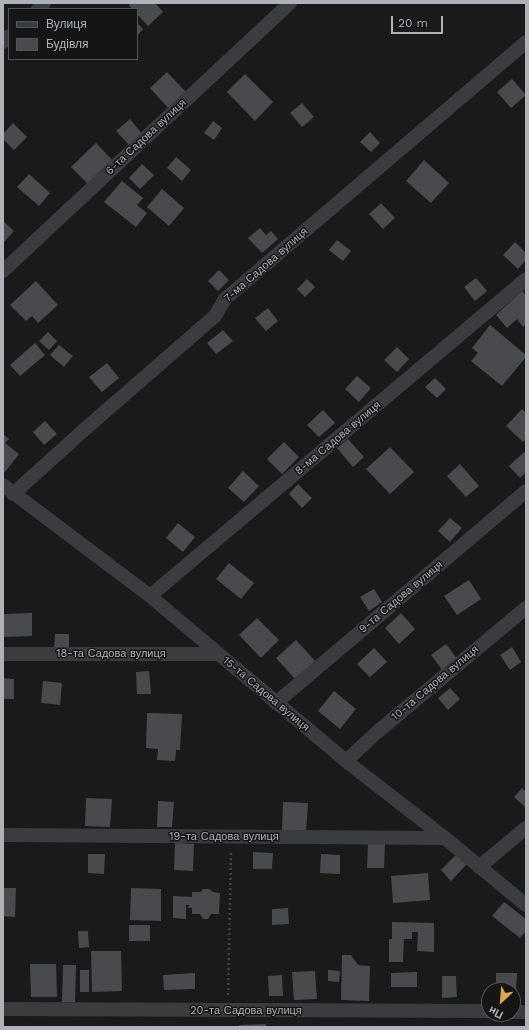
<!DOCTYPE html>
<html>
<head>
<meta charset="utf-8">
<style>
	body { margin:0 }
	#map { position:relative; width:529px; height:1030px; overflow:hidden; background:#1a1a1b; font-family:"Work Sans",sans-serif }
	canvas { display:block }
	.frame { position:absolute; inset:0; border:4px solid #aeb2b9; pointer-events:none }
	.legend { position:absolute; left:8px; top:8px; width:130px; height:52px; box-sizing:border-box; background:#151516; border:1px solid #525457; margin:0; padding:5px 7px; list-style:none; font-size:12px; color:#aeb2b9 }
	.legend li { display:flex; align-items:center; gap:8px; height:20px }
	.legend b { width:20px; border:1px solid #525457 }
	.north { position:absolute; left:481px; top:982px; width:40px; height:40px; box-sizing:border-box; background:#151516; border:1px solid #525457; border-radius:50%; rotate:206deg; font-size:11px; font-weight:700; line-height:16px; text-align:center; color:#aeb2b9 }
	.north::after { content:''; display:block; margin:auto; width:14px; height:18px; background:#dca851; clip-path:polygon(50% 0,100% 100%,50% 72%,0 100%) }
	.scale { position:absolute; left:391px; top:16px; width:52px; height:18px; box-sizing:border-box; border:2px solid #aeb2b9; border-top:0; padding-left:5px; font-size:12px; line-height:14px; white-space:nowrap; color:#aeb2b9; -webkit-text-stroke:3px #151516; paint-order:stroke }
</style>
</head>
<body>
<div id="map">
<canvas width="529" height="1030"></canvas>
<div class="frame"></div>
<ul class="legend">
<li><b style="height:5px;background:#3b3c40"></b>Вулиця</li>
<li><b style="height:11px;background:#494a4d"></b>Будівля</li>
</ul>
<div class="north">Пн</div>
<div class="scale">20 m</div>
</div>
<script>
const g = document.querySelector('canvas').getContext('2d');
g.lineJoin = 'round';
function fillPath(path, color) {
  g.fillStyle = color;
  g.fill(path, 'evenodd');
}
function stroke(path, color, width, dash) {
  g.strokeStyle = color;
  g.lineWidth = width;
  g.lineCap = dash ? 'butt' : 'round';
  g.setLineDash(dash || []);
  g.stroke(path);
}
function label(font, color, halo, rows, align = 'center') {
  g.font = font + ' "Work Sans",sans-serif';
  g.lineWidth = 3;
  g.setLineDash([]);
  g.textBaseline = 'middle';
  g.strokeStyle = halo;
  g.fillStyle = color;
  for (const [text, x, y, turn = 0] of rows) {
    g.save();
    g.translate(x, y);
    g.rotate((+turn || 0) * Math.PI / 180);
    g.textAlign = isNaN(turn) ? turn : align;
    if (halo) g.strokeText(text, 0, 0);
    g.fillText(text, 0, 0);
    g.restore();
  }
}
fillPath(new Path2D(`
	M131 3H155L163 12 148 26 137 14V9H132L129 5Z
	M137 23 143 29 137 36Z
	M167 72 187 93 169 109 150 88Z
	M245 74 273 102 255 121 227 92Z
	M512 79 526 95 511 108 497 92Z
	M302 103 314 117 302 127 290 113Z
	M130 119 143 135 130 146 116 131Z
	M213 121 222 128 214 140 204 133Z
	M13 123 27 137 14 150 3 139V134Z
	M370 132 380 143 371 152 360 142Z
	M96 143 114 162 90 186 71 167Z
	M176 157 191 170 182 181 167 168Z
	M424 160 449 183 431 203 406 181Z
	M142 164 154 175 140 189 129 178Z
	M29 174 50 193 39 206 17 187Z
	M122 181 143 198 137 205 147 213 136 227 104 202Z
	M162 189 184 208 169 226 147 207Z
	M381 203 395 218 383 229 369 214Z
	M3 221 14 231 3 243Z
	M260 228 266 235 271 231 278 239 262 253 248 238Z
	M337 240 351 251 343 261 329 250Z
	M515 242 526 253V260L518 269 503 255Z
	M219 270 229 280 218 291 208 281Z
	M476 278 487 291 475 301 464 287Z
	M307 279 315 287 305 297 297 289Z
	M36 281 58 305 38 323 32 316 26 321 10 305Z
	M522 291 526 295V324L523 327 517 319 507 328 496 315Z
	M268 308 278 321 266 331 255 318Z
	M490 325 526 355V357L502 386 471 361 478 353 472 348Z
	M223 330 233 341 216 354 207 343Z
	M48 332 57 341 49 350 39 341Z
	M35 343 45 355 20 376 10 365Z
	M59 345 73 356 64 367 50 355Z
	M397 347 409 359 397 372 384 360Z
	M107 363 119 378 102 392 89 377Z
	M357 376 371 388 359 402 345 389Z
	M435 378 446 389 437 398 425 387Z
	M522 409 526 413V439L523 442 506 426Z
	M323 410 335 423 319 437 307 425Z
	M45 421 57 434 44 445 33 432Z
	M3 434 9 439 5 443 19 454 5 472 3 470Z
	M348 439 364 457 353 467 337 448Z
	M284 442 299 457 282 474 267 459Z
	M390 447 414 472 390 494 366 469Z
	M524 452 526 454V472L520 478 509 466Z
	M460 464 479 486 466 497 447 476Z
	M243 471 259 486 244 502 228 488Z
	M298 484 312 498 302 508 289 494Z
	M450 518 462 528 450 542 438 531Z
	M178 523 195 537 183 552 166 538Z
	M229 563 254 583 241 599 216 579Z
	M469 580 481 599 457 615 444 596Z
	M374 589 382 602 369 611 360 597Z
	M32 613V636L3 637V614Z
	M401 613 415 629 399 644 385 628Z
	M257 618 279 640 261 658 239 635Z
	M55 634H69V651H54Z
	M296 640 317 663 297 681 276 658Z
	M446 644 458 660 443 671 431 655Z
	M512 647 521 662 510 670 500 655Z
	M374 648 387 662 370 677 357 664Z
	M149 671 151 694H137L136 672Z
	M3 678 14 679V699H3Z
	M43 681 62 683 60 705 41 703Z
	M450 688 460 699 448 710 438 698Z
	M334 691 356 709 340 729 318 711Z
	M147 713 182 714 180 750H176L175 761 157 760 158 749 146 748Z
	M522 788 526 792V808L514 797Z
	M86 798 112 799 110 827 85 826Z
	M158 801 174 802 172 827H157Z
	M283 802 308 803 306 831 282 830Z
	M175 843 194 844 193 871 174 870Z
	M368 844H385L384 868H367Z
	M253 852 273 853 272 869H253Z
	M88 854H105L104 874 88 873Z
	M321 854 340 855V874L320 873Z
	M457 854 467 864 451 881 441 870Z
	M428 873 430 900 393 903 391 876Z
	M3 888H16L15 917 3 916Z
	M131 888 161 889V921L130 920Z
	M203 889H209L213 892 220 893 219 914H211L208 919H203L200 914H192V908H188L189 905H186V919L173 918V896L192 897V892H201Z
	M504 902 526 919V931L520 938 492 916Z
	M288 908 289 924 272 925V909Z
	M392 922 434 923V952L417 951 418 932H412V939H404L403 962H389V939H392Z
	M129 925H150V941H129Z
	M78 931H88L89 947 79 948Z
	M91 951H121L122 991 92 992Z
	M342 955H351L358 965 370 966 369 1001 341 1000Z
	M30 964H56L57 997H31Z
	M63 965H76L75 1002H62Z
	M80 970H89V992H80Z
	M328 970 340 971 339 982 328 981Z
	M315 971 317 999 294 1000 292 972Z
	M417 972V987H391V973Z
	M195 973V989L164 990 163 975Z
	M496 973H517L516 992H513V990H496Z
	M282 975 283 996H269L268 976Z
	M442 976H456L457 997 442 998Z
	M266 1024V1027H239V1025Z`), '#494a4d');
stroke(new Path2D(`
	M228 995 231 852`), '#414347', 2.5, [2, 3]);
stroke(new Path2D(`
	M38 9 44 3
	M3 42 9 36
	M3 271 290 3
	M3 485 150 596 346 761 445 838 526 905
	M13 494 85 429 215 316 225 299 526 42
	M150 596 526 279
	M3 654H218
	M276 703 526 491
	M346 761 376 733 526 608
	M3 835 445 838
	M479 867 526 828
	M3 1009 489 1011
	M513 1012H526`), '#3b3c40', 14);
label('11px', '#aeb2b9', '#151516', [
	["6-та Садова вулиця",146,137,-43],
	["7-ма Садова вулиця",266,265,-41],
	["8-ма Садова вулиця",338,438,-40],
	["9-та Садова вулиця",401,597,-40],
	["18-та Садова вулиця",111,654],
	["10-та Садова вулиця",435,683,-40],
	["15-та Садова вулиця",266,694,40],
	["19-та Садова вулиця",224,837],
	["20-та Садова вулиця",246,1011]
]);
</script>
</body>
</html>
